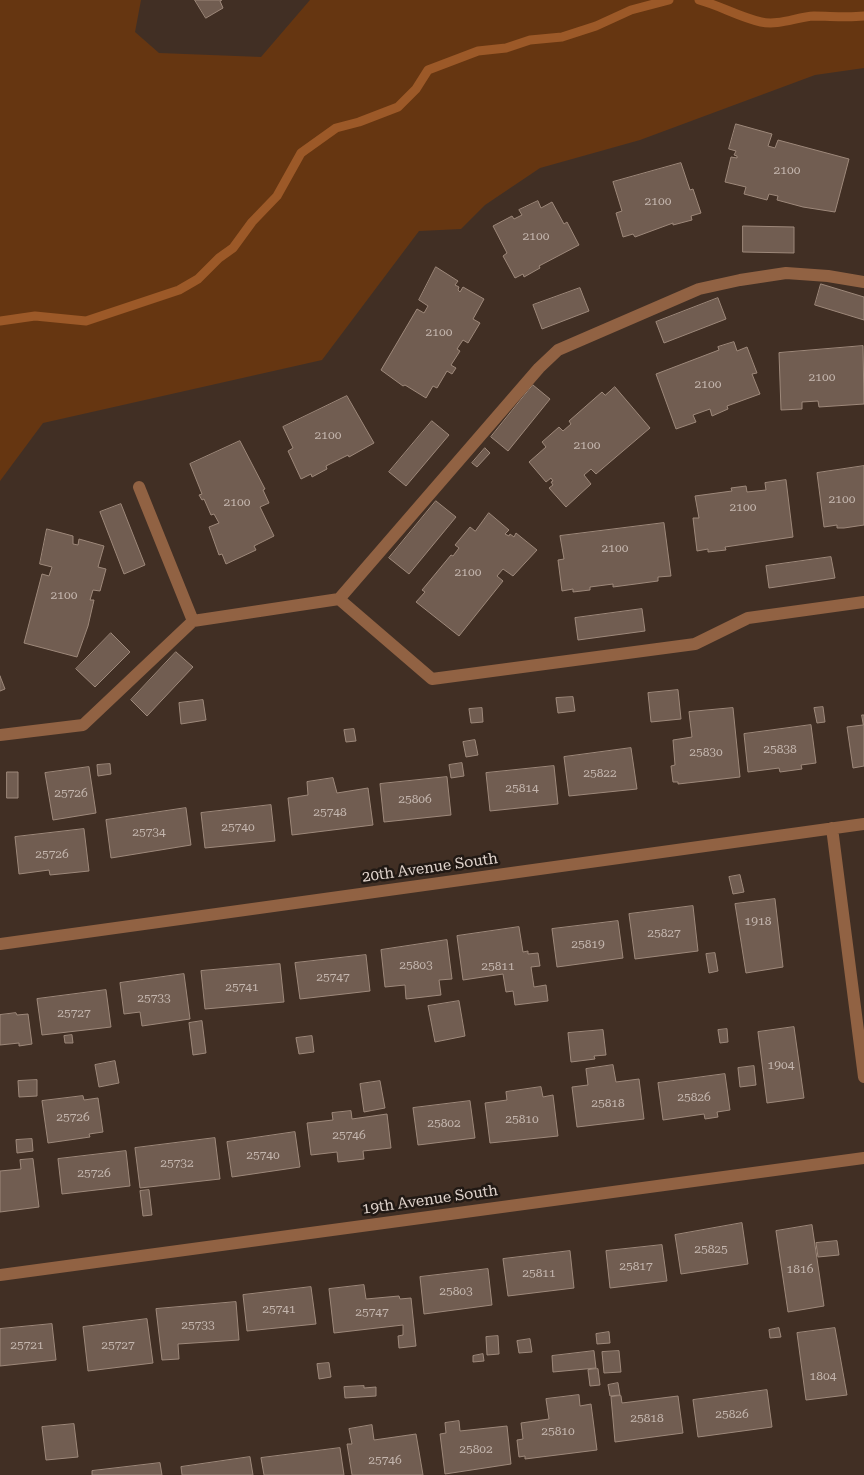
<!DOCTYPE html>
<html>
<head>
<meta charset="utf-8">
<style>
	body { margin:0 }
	canvas { display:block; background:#412f24 }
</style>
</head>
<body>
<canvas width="864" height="1475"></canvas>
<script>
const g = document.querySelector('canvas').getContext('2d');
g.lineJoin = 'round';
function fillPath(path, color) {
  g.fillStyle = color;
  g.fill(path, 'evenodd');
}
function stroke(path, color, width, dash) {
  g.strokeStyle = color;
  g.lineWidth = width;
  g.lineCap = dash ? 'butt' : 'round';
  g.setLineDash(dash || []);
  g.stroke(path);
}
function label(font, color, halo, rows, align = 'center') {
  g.font = font + ' "Roboto Serif",serif';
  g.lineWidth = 5;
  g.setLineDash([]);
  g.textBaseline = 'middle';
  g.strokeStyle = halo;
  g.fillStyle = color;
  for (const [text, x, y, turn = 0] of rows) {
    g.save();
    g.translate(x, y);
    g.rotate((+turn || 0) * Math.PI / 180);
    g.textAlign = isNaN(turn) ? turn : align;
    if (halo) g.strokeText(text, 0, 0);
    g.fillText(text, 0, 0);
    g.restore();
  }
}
fillPath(new Path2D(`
	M0 0H141L135 32 159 53 261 57 310 0H864V68L815 75 640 140 540 168 485 205 461 229 419 231 322 360 43 423 0 481Z`), '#663611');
stroke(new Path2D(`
	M699 0C721 6 739 17 761 22 778 26 797 17 814 16 830 16 847 18 864 16
	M0 321 35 316 86 321 179 290 198 279 219 258 233 248 252 222 277 196 301 153 336 128 359 122 398 107 416 89 428 70 478 51 506 48 530 40 562 37 596 26 631 10 669 0`), '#9c5928', 9);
const building = new Path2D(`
	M195 0H222L220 1 223 8 206 18Z
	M736 124 772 134 768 146 775 148 778 140 849 159 835 212 803 207 777 200 778 196 769 194 767 200 744 194 746 187 725 182 731 157 737 158V156L734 155 736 151 729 149Z
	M681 163 690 190 693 189 701 213 691 216 692 220 673 225V223L635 237 633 234 623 237 616 213 622 211 613 182Z
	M538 201 541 208 552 202 564 224 567 222 579 245 539 266 540 268 524 277 523 274 515 278 503 256 507 253 493 226 512 216 514 219 522 215 519 210Z
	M743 226 794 227V253L743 252Z
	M436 267 458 281 455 285 459 287 458 290 460 292 463 287 484 299 473 319 480 323 468 343 463 340 457 349 460 351 451 365 456 368 452 374 447 371 437 388 433 386 426 398 405 385 403 386 381 370 417 309 424 313 428 306 419 300Z
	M821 284 864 297V320L815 305Z
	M580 288 589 311 542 329 533 305Z
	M718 298 726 319 664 343 656 322Z
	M734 342 737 351 747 347 757 373 752 374 760 394 727 406 728 409 712 416 710 409 693 415 696 422 676 429 656 374 719 350 718 347Z
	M863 346 864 404 819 407 818 401 802 402V409L781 410 779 353Z
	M533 385 550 399 508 451 491 437Z
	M615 387 650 428 596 474 591 469 584 475 591 484 566 507 549 488 553 485 551 482 553 481 551 478 546 482 529 462 546 447 542 442 559 427 563 431 571 424 569 421 602 392 605 395Z
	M347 396 374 443 349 457 348 455 326 466 327 469 312 477 311 474 301 479 288 451 293 448 283 427Z
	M432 421 449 435 406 486 389 472Z
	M240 441 265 489 263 490 269 503 260 507 274 536 254 546 256 550 226 564 222 554 219 555 209 527 219 523 214 514 211 515 204 499 202 500 199 495 202 494 190 464Z
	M485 448 490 453 477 467 472 463Z
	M864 466V525L844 528H837V525L824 527 817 473Z
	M786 480 793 537 725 547 726 550 708 552V549L697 551 693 518H699L695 496 732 491 731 488 746 486 747 492 766 490 765 483Z
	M436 501 456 517 409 574 389 558Z
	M121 504 145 565 124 574 100 512Z
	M489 513 509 530 505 534 509 536 510 534 514 537 516 533 537 550 513 576 503 569 497 576 503 581 459 636 416 602 425 592 422 590 451 555 453 556 459 548 455 545 470 527 475 531Z
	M664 523 671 576 658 577V581L613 587V584L590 587V590L573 592V589L562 591 558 560 564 559 560 536Z
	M47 529 73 536V544L78 545 79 539 104 546 98 567 106 569 100 591 93 590 90 600H94L88 626 77 657 24 643 42 574 49 576 52 567 40 564Z
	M831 557 835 578 769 588 766 566Z
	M642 609 645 631 578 640 575 618Z
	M111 633 130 652 95 687 76 669Z
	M176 652 193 667 147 716 131 700Z
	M0 676 5 689 0 691Z
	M678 690 681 719 651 722 648 693Z
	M573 697 575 711 558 713 556 698Z
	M203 700 206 720 181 724 179 703Z
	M823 707 825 722 817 723 814 708Z
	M482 708 483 722 471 723 469 709Z
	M733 708 740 777 678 784V782H673L671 766 675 765 673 740 692 737 689 712Z
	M862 715H864V766L853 768 847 727 863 725Z
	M811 725 816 763 801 765 802 769 780 772 779 768 748 772 744 734Z
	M354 729 356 741 346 742 344 730Z
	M475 740 478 755 466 757 463 742Z
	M631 748 637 789 569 796 564 757Z
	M462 763 464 776 451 778 449 765Z
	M110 764 111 774 98 776 97 765Z
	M554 766 558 804 490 811 486 773Z
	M89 767 96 813 53 820 45 773Z
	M7 772H18V798H7Z
	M447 777 451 815 384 822 380 784Z
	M333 778 337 793 368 788 373 825 292 835 288 798 308 795 307 782Z
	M271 805 275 841 205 848 201 813Z
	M186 808 191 845 111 858 106 820Z
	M84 829 89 871 50 875 49 870 19 874 15 837Z
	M740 875 744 892 733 894 729 877Z
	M775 899 783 967 746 973 735 904Z
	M693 906 698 951 635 959 629 914Z
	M618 921 623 958 557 967 552 929Z
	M519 927 523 952 528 951V954L538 953 540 966 531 967 534 987 546 985 548 1001 515 1005 513 991 506 992 503 974 463 980 457 936Z
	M447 940 452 979 439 980 441 995 406 999 405 985 385 987 381 950Z
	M715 953 718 971 709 973 706 954Z
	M366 955 370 991 300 999 295 963Z
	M280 964 284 1002 205 1009 201 971Z
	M184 974 190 1019 142 1026 140 1012 124 1014 120 983Z
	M106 990 111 1027 42 1035 37 999Z
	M459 1001 465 1036 435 1042 428 1006Z
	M16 1013 17 1015 28 1014 32 1044 19 1046V1043L0 1045V1015Z
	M202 1021 206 1053 193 1055 189 1023Z
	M794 1027 804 1098 767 1103 758 1032Z
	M727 1029 728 1042 720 1043 718 1030Z
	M603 1030 606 1055 594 1056 595 1059 571 1062 568 1033Z
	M72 1035 73 1043H65L64 1036Z
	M312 1036 314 1052 299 1054 296 1038Z
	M115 1061 119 1083 99 1087 95 1065Z
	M613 1065 616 1082 639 1079 644 1119 577 1127 572 1087 588 1085 586 1069Z
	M754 1066 756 1085 740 1087 738 1068Z
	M725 1074 730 1110 717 1112 718 1117 705 1119 704 1114 663 1120 658 1083Z
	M37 1080V1096L19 1097 18 1081Z
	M380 1081 385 1108 364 1112 360 1084Z
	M541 1087 543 1097 553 1095 558 1136 490 1143 485 1103 507 1100 506 1092Z
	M83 1096 84 1100 98 1098 103 1132 89 1134 90 1137 48 1143 42 1101Z
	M470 1101 475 1138 418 1145 413 1108Z
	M351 1111 352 1119 387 1114 391 1148 363 1151 364 1159 338 1162 337 1152 311 1155 307 1123 333 1120 332 1113Z
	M295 1132 300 1167 232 1177 227 1142Z
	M215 1138 220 1179 140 1188 135 1148Z
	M32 1139 33 1151 17 1153 16 1140Z
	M126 1151 130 1186 62 1194 58 1159Z
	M33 1159 39 1207 0 1212V1171L21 1169 20 1160Z
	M149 1190 152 1215 143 1216 140 1191Z
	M742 1223 748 1264 681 1274 675 1235Z
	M812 1225 824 1306 788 1312 776 1231Z
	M837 1241 839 1255 818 1257 816 1243Z
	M662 1245 667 1281 610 1288 606 1251Z
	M570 1251 574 1288 508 1296 503 1259Z
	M488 1269 492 1305 424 1314 420 1277Z
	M364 1285 366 1299 399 1296 400 1299 411 1298 416 1346 399 1348 398 1336 403 1335V1325L334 1333 329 1289Z
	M311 1287 316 1324 247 1331 243 1295Z
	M236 1302 239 1340 178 1344 179 1359 162 1360 156 1309Z
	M147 1319 153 1363 88 1371 83 1327Z
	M52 1324 56 1360 0 1366V1329Z
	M779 1328 781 1337 770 1338 769 1330Z
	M835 1328 847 1395 806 1400 797 1333Z
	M609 1332 610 1343 597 1344 596 1334Z
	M498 1336 499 1354 487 1355 486 1337Z
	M530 1339 532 1352 519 1353 517 1341Z
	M594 1351 596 1368 553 1372 552 1356Z
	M619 1351 621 1372 604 1373 602 1352Z
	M483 1354 484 1361 473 1362V1356Z
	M329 1363 331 1377 319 1379 317 1364Z
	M598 1369 600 1385 590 1386 588 1370Z
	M618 1383 620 1395 610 1396 608 1385Z
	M364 1386V1388L376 1387V1396L345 1398 344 1387Z
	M767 1390 772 1427 698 1437 693 1400Z
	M579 1395 580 1406 591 1404 597 1450 525 1459V1456L519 1457 517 1440 523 1439 521 1423 549 1419 546 1399Z
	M621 1396 622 1403 678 1396 683 1433 615 1442 611 1397Z
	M459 1421 460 1431 507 1426 511 1464 445 1474 440 1434 446 1433 445 1423Z
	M74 1424 78 1457 46 1460 42 1427Z
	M372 1425 374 1440 416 1434 423 1475H352L347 1444H352L349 1429Z
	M340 1448 344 1475H264L261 1458Z
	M250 1457 253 1475H182L181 1467Z
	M160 1463 162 1475H92V1471Z`);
fillPath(building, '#715d51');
stroke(building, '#9d887a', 1);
stroke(new Path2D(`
	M139 487 193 621
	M339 599 432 679 695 644 748 618 864 602
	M0 735 83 725 193 621 339 599 539 368 558 350 699 289 740 280 786 273 828 276 864 282
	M832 828 864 1077
	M0 944 864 824
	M0 1275 864 1158`), '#916243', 12);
label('12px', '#c4b6ae', null, [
	["2100",787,170],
	["2100",658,201],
	["2100",536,236],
	["2100",439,332],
	["2100",822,377],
	["2100",708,384],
	["2100",328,435],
	["2100",587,445],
	["2100",842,499],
	["2100",237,502],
	["2100",743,507],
	["2100",615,548],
	["2100",468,572],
	["2100",64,595],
	["25838",780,749],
	["25830",706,752],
	["25822",600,773],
	["25814",522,788],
	["25726",71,793],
	["25806",415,799],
	["25748",330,812],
	["25740",238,827],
	["25734",149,832],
	["25726",52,854],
	["1918",758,921],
	["25827",664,933],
	["25819",588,944],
	["25803",416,965],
	["25811",498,966],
	["25747",333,977],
	["25741",242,987],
	["25733",154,998],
	["25727",74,1013],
	["1904",781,1065],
	["25826",694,1097],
	["25818",608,1103],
	["25726",73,1117],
	["25810",522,1119],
	["25802",444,1123],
	["25746",349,1135],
	["25740",263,1155],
	["25732",177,1163],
	["25726",94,1173],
	["25825",711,1249],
	["25817",636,1266],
	["1816",800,1269],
	["25811",539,1273],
	["25803",456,1291],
	["25741",279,1309],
	["25747",372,1312],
	["25733",198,1325],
	["25721",27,1345],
	["25727",118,1345],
	["1804",823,1376],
	["25826",732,1414],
	["25818",647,1418],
	["25810",558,1431],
	["25802",476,1449],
	["25746",385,1460]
]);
label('15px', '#e0d4cd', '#211914', [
	["20th Avenue South",430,868,-8],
	["19th Avenue South",430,1200,-8]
]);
</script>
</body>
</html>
